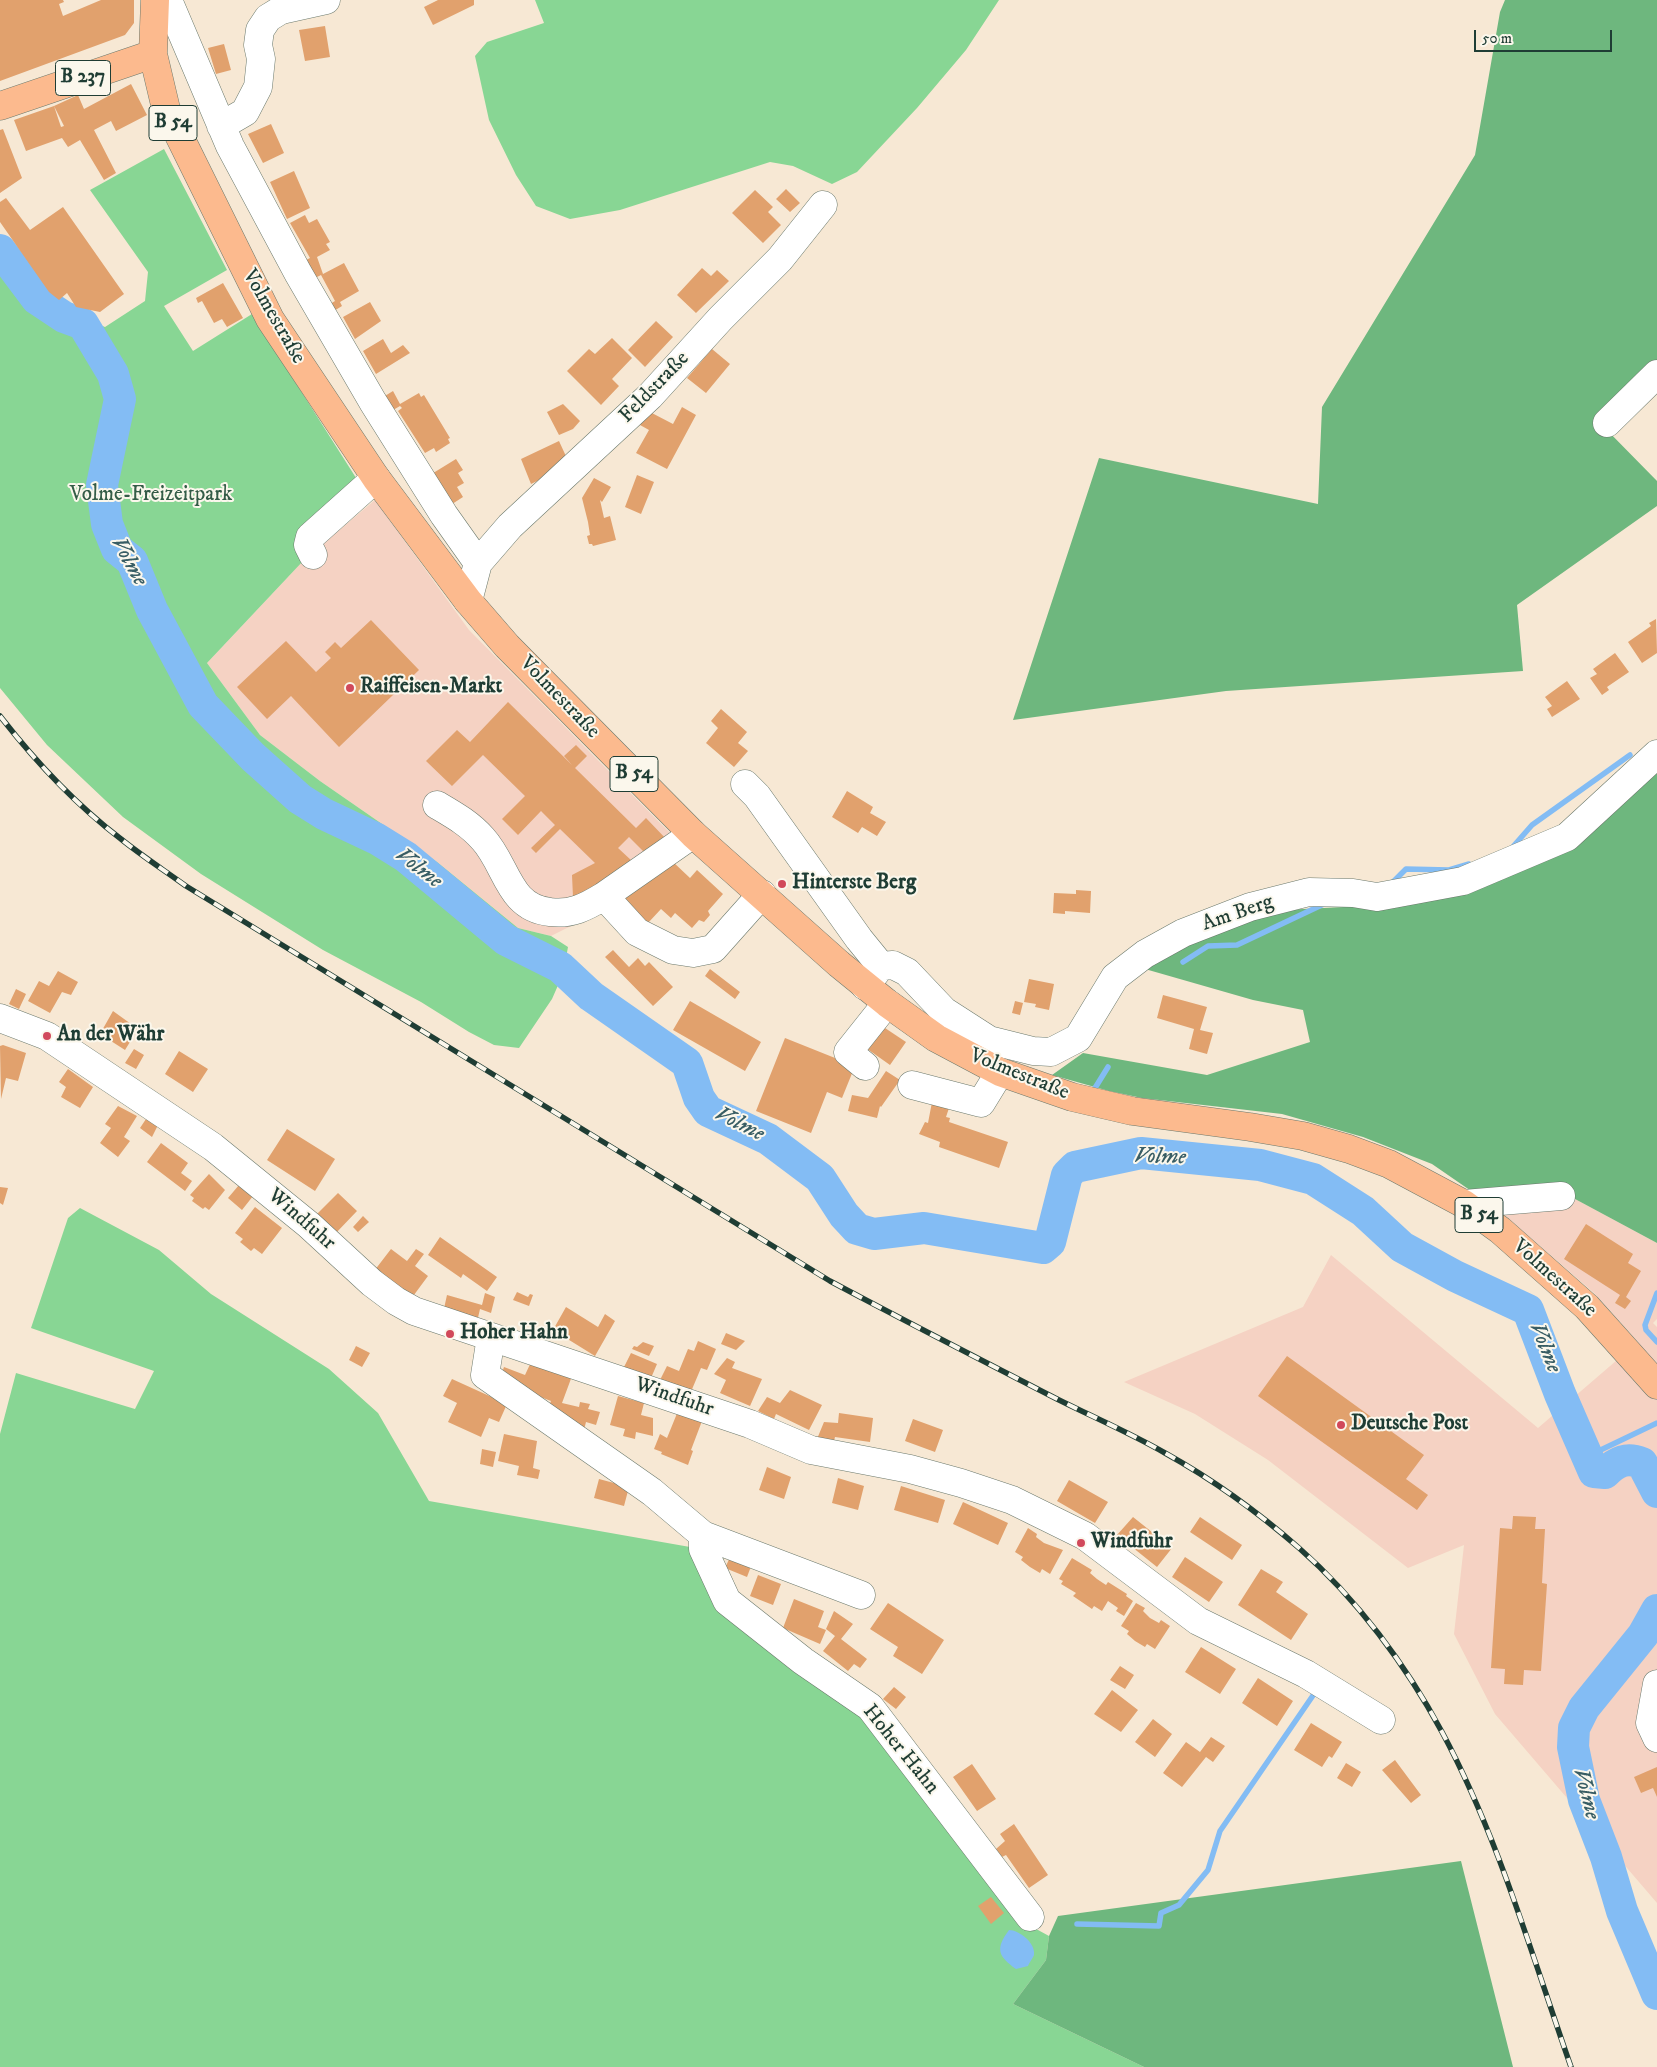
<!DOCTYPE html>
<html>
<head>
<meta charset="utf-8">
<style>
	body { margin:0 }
	#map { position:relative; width:1657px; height:2067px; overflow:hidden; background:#f7e8d4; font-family:"IM FELL DW Pica",serif }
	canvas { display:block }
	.scale { position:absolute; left:1474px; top:30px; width:138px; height:22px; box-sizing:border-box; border:2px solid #1f3d34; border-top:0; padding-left:6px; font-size:15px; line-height:18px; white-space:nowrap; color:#1f3d34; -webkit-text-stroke:4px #fbf7ec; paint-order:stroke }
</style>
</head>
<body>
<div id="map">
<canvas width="1657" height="2067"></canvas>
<div class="scale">50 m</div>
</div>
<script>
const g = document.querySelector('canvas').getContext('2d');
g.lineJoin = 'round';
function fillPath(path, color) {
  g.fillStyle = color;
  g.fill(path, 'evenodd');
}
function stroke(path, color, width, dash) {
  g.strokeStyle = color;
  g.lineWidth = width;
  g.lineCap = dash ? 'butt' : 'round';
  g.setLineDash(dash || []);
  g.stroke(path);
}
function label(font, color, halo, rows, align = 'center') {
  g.font = font + ' "IM FELL DW Pica",serif';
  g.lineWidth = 4;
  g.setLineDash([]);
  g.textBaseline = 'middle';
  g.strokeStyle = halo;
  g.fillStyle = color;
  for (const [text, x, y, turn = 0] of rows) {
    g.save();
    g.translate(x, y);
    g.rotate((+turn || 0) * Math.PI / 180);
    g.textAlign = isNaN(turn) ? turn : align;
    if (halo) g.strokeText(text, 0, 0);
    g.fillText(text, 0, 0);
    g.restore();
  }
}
fillPath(new Path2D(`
	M375 500 469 630 675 838 575 924 551 936 518 928 437 862 320 781 260 735 207 663 304 560Z
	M1562 1192 1657 1243V1319L1653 1323 1657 1327V1903L1495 1714 1454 1634 1464 1545 1408 1568 1268 1460 1195 1414 1124 1382 1303 1307 1331 1255 1538 1428 1638 1342 1594 1293 1500 1211Z`), '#f5d2c3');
fillPath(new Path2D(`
	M535 0H999L966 50 917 108 857 172 832 184 793 166 770 162 620 210 570 219 536 206 516 175 489 120 475 56 487 42 544 23Z
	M164 149 227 270 164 306 193 351 252 314 358 481 295 539 304 560 207 663 260 735 320 781 437 862 518 928 551 936 568 947 563 974 552 999 519 1048 494 1045 469 1032 421 1002 323 950 201 874 123 817 47 745 0 688V235L35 287 72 313 105 327 145 301 148 272 90 190Z
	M80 1208 159 1250 211 1294 329 1369 378 1413 429 1501 690 1547 874 1724 1027 1924 1049 1936 1046 1960 1013 2004 1144 2067H0V1434L16 1373 135 1409 154 1371 31 1328 68 1218Z`), '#88d694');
fillPath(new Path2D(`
	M1505 0H1657V368L1601 424 1657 481V506L1517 605 1523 671 1226 691 1013 720 1099 458 1318 504 1322 407 1475 155 1500 12Z
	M1657 764V1243L1562 1192 1477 1195 1432 1164 1363 1137 1282 1114 1142 1098 1109 1091 1052 1075 1083 1053 1207 1075 1310 1042 1303 1010 1253 1000 1145 969 1176 948 1283 910 1384 905 1464 887Z
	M1461 1861 1513 2067H1144L1013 2004 1046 1960 1049 1936 1058 1916Z`), '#6eb77e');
fillPath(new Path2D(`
	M1009 1930C1019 1930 1036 1943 1034 1955 1033 1958 1029 1963 1028 1966L1016 1969C998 1956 995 1949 1009 1930Z`), '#83bcf4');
stroke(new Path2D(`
	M1511 849 1532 825 1630 755
	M1391 884 1406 869 1449 870 1469 864
	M1183 962 1208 946 1237 945 1326 903
	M1095 1088 1108 1067
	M1657 1293 1645 1325 1646 1330 1657 1342
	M1586 1457 1657 1423
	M1077 1924 1159 1926 1161 1913 1179 1905 1208 1870 1220 1831 1314 1694`), '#83bcf4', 5.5);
stroke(new Path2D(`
	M0 250 37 299 64 317 83 324 113 374 120 399 102 485 107 524 117 549 132 561 152 610 203 705 253 757 300 799 324 814 377 839 406 857 506 940 560 967 591 996 687 1063 699 1098 708 1111 768 1139 820 1178 844 1215 857 1229 874 1234 924 1228 1043 1248 1050 1242 1067 1175 1075 1167 1141 1153 1260 1165 1313 1179 1363 1211 1402 1247 1455 1276 1528 1310 1560 1394 1594 1472 1605 1473C1617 1461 1627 1457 1642 1463L1657 1492
	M1657 1610 1643 1635 1584 1708 1574 1728 1573 1747 1584 1800 1606 1857 1622 1911 1657 1994`), '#83bcf4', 32);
fillPath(new Path2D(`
	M0 0H63L64 2 59 4 63 16 101 0H134V23L125 35 0 81Z
	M438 0H474V5L433 25 424 7Z
	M325 26 330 57 305 61 299 30Z
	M224 44 231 70 216 74 208 48Z
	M131 84 147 115 116 131 111 121 94 130 116 173 104 180 80 140 68 147 62 138 26 151 14 120 54 106 61 127 64 126 54 106 78 95 84 109Z
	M271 124 284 153 263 163 248 134Z
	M3 129 22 178 0 193V130Z
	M294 171 310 208 287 219 270 182Z
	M786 189 800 203 790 212 776 199Z
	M755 190 773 207 768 212 781 225 763 243 732 213Z
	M6 198 30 230 63 207 124 294 100 312 76 307 67 293 59 300 49 292 0 222V202Z
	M305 215 309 223 317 219 330 242 326 244 330 250 317 257 323 274 344 263 359 291 340 302 342 306 329 314 325 307 335 301 321 275 309 281 300 263 310 258 290 223Z
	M702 268 711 276 717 270 729 281 696 313 677 295Z
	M223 283 243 318 227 327 222 319 214 323 202 301 198 303 196 298Z
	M370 302 381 321 355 339 343 317Z
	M656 321 673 337 645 367 628 350Z
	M612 338 632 358 612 379 619 386 601 405 567 371 589 349 595 354Z
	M383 339 391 353 403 345 410 353 376 374 363 351Z
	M712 349 730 364 706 393 687 378Z
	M393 391 400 404 419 393 421 397 424 395 450 438 448 439 450 443 436 452 434 448 425 453 398 411 402 408 400 406 388 413 380 399Z
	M563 404 580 421 573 429 559 435 547 412Z
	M682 407 696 415 667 469 636 453 649 430 640 425 648 411 673 424Z
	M559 441 570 465 531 484 521 459Z
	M456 459 463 470 458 473 464 483 457 487 463 497 449 506 430 475Z
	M637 475 654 482 641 514 625 507Z
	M594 478 611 487 602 502 600 500 604 518 610 516 616 540 593 546 592 544H589L587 536 590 535 588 522 582 498Z
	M1656 619 1657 653 1642 663 1628 642 1651 626 1649 623Z
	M371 620 419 670 339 747 291 696 267 719 237 687 286 641 316 672 331 658 325 652 335 642 341 648Z
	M1615 653 1629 672 1607 687 1609 690 1602 695 1590 678 1597 674 1593 669Z
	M1567 681 1580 699 1552 717 1547 709 1552 706 1545 697Z
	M508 702 572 765 564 756 576 745 587 756 575 768 636 828 646 818 668 841 650 858 629 837 618 848 632 861 621 872 573 897 572 875 595 863 560 829 536 853 531 848 555 825 541 811 518 835 502 819 525 796 483 755 452 786 426 761 457 730 470 742Z
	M721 709 747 732 738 743 748 751 734 767 706 743 718 728 711 721Z
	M847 791 873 807 870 813 886 822 877 836 862 827 858 833 832 817Z
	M672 861 690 878 697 870 723 894 708 911 710 915 704 922 699 920 692 928 675 913 671 918 661 909 648 923 616 894 653 871 658 876Z
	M1076 890 1091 891 1090 913 1065 911V914L1053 913 1054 893 1076 894Z
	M613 950 629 967 638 958 645 966 649 962 673 987 653 1006 605 957Z
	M710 969 740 992 735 999 705 976Z
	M58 971 78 982 71 995 62 992 50 1013 28 1001 39 981 49 986Z
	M1029 979 1054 984 1049 1010 1035 1007 1036 1004 1024 1002Z
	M16 989 26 994 19 1009 9 1004Z
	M1163 995 1207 1007 1200 1030 1213 1033 1207 1054 1189 1049 1194 1029 1157 1018Z
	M690 1001 761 1042 745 1071 673 1030Z
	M1015 1001 1023 1003 1020 1015 1012 1013Z
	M113 1011 138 1029 125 1050 100 1034Z
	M882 1026 906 1042 890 1065 866 1048Z
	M785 1038 855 1066 842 1098 827 1092 811 1133 756 1111Z
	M3 1045 26 1053 18 1081 6 1078 1 1099 0 1046Z
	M134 1049 144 1055 136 1069 125 1063Z
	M179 1051 208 1069 193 1092 165 1074Z
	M68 1069 93 1087 80 1108 61 1097 66 1087 59 1082Z
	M886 1071 900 1080 881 1107 880 1106 877 1118 848 1111 852 1095 868 1098Z
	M932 1102 949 1108 946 1117 950 1118 949 1122 1008 1142 999 1168 939 1147 940 1142 919 1134 925 1122 928 1123Z
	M118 1106 137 1116 124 1137 130 1141 118 1157 100 1143 111 1128 105 1124Z
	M150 1113 160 1121 152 1137 140 1128Z
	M287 1129 335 1159 315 1191 267 1160Z
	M161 1143 188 1163 181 1173 192 1181 185 1191 147 1162Z
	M209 1174 225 1190 209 1210 205 1207 203 1209 192 1201 194 1198 190 1195Z
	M239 1185 253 1196 242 1210 228 1198Z
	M0 1187 8 1188 3 1205 0 1203Z
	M338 1193 357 1211 335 1234 316 1215Z
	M255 1207 282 1228 262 1254 254 1248 251 1251 240 1242 243 1239 235 1233Z
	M363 1216 369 1222 358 1232 353 1227Z
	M1586 1224 1633 1254 1628 1263 1641 1271 1626 1297 1631 1301 1625 1309 1615 1303 1620 1295 1564 1259Z
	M440 1237 497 1277 487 1291 463 1274 461 1278 428 1255Z
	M391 1249 407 1261 416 1249 424 1254 415 1266 428 1276 408 1303 371 1275Z
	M517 1292 528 1297 530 1294 533 1295 529 1306 513 1300Z
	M485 1293 495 1297 491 1313 480 1309 477 1322 443 1313 447 1295 482 1305Z
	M566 1307 598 1327 605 1314 615 1321 595 1356 553 1330Z
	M726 1333 745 1341 736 1350 721 1344Z
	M698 1341 716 1349 707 1370 701 1368 690 1394 659 1382 667 1366 679 1371 688 1349 694 1351Z
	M643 1342 654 1346 649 1356 632 1349 634 1346 637 1347Z
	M356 1346 370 1353 362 1367 349 1360Z
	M631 1353 657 1364 651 1378 624 1367Z
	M1287 1356 1424 1455 1406 1479 1428 1495 1417 1510 1258 1396Z
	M727 1358 735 1362 732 1368 762 1379 750 1406 720 1393 726 1380 714 1374Z
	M532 1360 572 1376 562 1403 579 1407 580 1402 590 1404 588 1409 600 1412 596 1425 586 1422 584 1430 545 1415 551 1401 499 1381 504 1367 525 1375Z
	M452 1379 507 1404 499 1422 489 1418 481 1437 448 1422 457 1403 443 1396Z
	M790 1390 822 1405 809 1430 776 1414 774 1419 758 1411 767 1397 780 1403Z
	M618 1396 644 1403 641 1415 653 1418V1436L636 1432 635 1439 623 1436 625 1429 610 1425Z
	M678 1411 702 1421 691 1450 693 1451 688 1465 661 1454 662 1452 654 1449 660 1434 667 1438Z
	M839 1413 873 1418 870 1442 835 1437 834 1441 817 1439 824 1422 838 1423Z
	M913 1419 943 1430 935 1452 905 1441Z
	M504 1434 537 1441 533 1468 540 1470 538 1479 517 1475 519 1466 498 1461Z
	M482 1449 496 1452 493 1467 480 1464Z
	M767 1467 791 1477 784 1499 759 1490Z
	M838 1478 864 1486 858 1510 832 1503Z
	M599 1479 629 1487 624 1506 594 1498Z
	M1069 1480 1108 1502 1095 1523 1057 1501Z
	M901 1486 945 1500 938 1523 894 1510Z
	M963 1502 1008 1523 998 1545 953 1524Z
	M1513 1516 1536 1517 1535 1529H1545L1542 1583 1547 1584 1541 1671 1524 1670 1523 1685 1504 1684 1505 1669 1491 1668 1500 1528 1512 1529Z
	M1133 1517 1172 1548 1157 1567 1117 1535Z
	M1200 1517 1242 1545 1232 1560 1190 1532Z
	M1028 1528 1037 1534 1036 1537 1044 1543 1063 1550 1050 1574 1042 1569 1040 1573 1030 1567 1021 1560 1023 1557 1015 1552Z
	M732 1553 753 1561 747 1577 725 1568Z
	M1185 1557 1223 1582 1209 1602 1172 1577Z
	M1072 1558 1092 1570 1090 1573 1097 1579 1106 1585 1108 1582 1127 1594 1126 1596 1133 1601 1124 1616 1116 1611 1118 1608 1108 1601 1102 1611 1094 1606 1092 1609 1073 1596 1076 1593 1061 1584 1063 1581 1059 1579Z
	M1261 1569 1283 1582 1276 1592 1308 1614 1291 1640 1238 1605Z
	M758 1575 781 1584 773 1605 750 1596Z
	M794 1599 824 1611 818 1627 826 1630 820 1644 783 1628Z
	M888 1603 944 1640 922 1674 893 1656 898 1647 870 1629Z
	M1136 1603 1145 1608 1143 1611 1150 1618 1159 1623 1161 1620 1170 1626 1155 1649 1147 1644 1145 1647 1135 1641 1127 1634 1129 1631 1121 1626Z
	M834 1611 853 1624 841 1639 867 1659 860 1668 854 1664 848 1671 823 1651 835 1636 826 1629Z
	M1201 1647 1236 1669 1220 1694 1185 1672Z
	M1120 1666 1134 1675 1125 1689 1110 1680Z
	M1258 1678 1293 1701 1277 1726 1242 1703Z
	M894 1687 906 1697 896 1709 883 1699Z
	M1112 1690 1138 1710 1121 1732 1094 1714Z
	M1153 1719 1172 1734 1155 1757 1135 1742Z
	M1311 1723 1342 1742 1332 1758 1329 1756 1322 1767 1294 1750Z
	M1211 1737 1225 1746 1213 1762 1206 1757 1182 1787 1163 1773 1186 1742 1200 1752Z
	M1395 1760 1421 1795 1411 1803 1382 1770Z
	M1346 1763 1361 1772 1352 1787 1337 1778Z
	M972 1764 996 1799 977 1811 953 1777Z
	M1657 1767V1797L1653 1788 1641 1793 1634 1777Z
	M1014 1824 1048 1875 1029 1888 1006 1855 1002 1857 996 1849 1005 1841 1000 1834Z
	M991 1897 1004 1913 991 1924 978 1906Z`), '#e1a16d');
const minor = new Path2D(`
	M168 0 230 146 298 273 373 402 444 515 478 563 468 601
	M221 126 245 112 258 87 261 59 258 45 260 30 268 18 281 10 326 0
	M1607 423 1657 374
	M313 555 308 545 310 537 376 478
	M478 563 510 526 650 396 721 318 780 259 823 205
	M745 784 757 796 859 939 881 966
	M437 805C454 815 470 824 483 839 507 865 508 908 550 912 571 915 586 907 604 896L637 932 673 950 693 953 713 949 762 894
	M604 896 693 834
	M865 986 881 966 893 965 907 972 944 1011 989 1040 1033 1051 1051 1052 1078 1038 1115 977 1145 954 1183 933 1250 907 1309 892 1353 893 1377 897 1463 881 1567 837 1657 754
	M0 1018 47 1036 213 1147 309 1225 372 1283 396 1301 414 1311 750 1424 811 1450 910 1469 961 1483 1012 1500 1085 1536 1198 1621 1306 1674 1381 1720
	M865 1066 848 1052 887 1003
	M912 1085 981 1103 1000 1072
	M1464 1204 1561 1196
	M491 1337 485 1375 652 1492 703 1535V1549L727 1601 803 1661 870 1707 1030 1917
	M703 1535 861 1595
	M1657 1684 1650 1723 1657 1738`);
const major = new Path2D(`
	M155 0 153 54 166 109 270 319 376 478 468 601 507 646 693 834 839 964 887 1003 936 1038 1000 1072 1072 1097 1132 1111 1250 1127 1303 1136 1349 1149 1389 1164 1464 1204 1500 1230 1587 1307 1657 1385
	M0 106 153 54`);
stroke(minor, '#6b796c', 29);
stroke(major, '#6b796c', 29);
stroke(minor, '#fff', 28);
stroke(major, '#fcba8e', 28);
const rail = new Path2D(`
	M0 716C35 761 75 804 121 839 142 856 164 870 186 886L830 1281C905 1321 981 1360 1057 1399 1093 1417 1130 1433 1165 1453 1212 1479 1259 1513 1299 1548 1357 1599 1406 1665 1442 1732 1498 1836 1532 1956 1571 2067`);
stroke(rail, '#1f3d34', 5.5);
stroke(rail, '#fbf7ec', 4, [11]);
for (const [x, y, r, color] of [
	[350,688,5,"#d1495b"],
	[782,884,5,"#d1495b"],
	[47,1036,5,"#d1495b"],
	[450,1334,5,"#d1495b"],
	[1341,1425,5,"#d1495b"],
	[1081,1543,5,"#d1495b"]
]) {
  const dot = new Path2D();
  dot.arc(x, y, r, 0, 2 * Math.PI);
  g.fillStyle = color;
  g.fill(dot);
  stroke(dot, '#fbf7ec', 2);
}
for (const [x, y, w] of [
	[83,78,55],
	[173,123,48],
	[634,774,48],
	[1479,1215,48]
]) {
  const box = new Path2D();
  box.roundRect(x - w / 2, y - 17.5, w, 35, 4);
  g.fillStyle = '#fbf7ec';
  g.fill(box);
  stroke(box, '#1f3d34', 1);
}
label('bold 20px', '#1f3d34', null, [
	["B 237",83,78],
	["B 54",173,123],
	["B 54",634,774],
	["B 54",1479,1215]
]);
label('21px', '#1f3d34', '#fbf7ec', [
	["Volmestraße",273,317,60],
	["Feldstraße",655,388,-46],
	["Volmestraße",559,698,46],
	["Am Berg",1238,914,-19],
	["Volmestraße",1019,1075,22],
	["Windfuhr",301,1220,41],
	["Volmestraße",1554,1279,42],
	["Windfuhr",674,1398,19],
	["Hoher Hahn",900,1750,51]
]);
label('21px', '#345c47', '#fbf7ec', [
	["Volme-Freizeitpark",151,496]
]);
label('bold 21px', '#1f3d34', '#fbf7ec', [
	["Raiffeisen-Markt",360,688],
	["Hinterste Berg",792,884],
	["An der Währ",57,1036],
	["Hoher Hahn",460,1334],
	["Deutsche Post",1351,1425],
	["Windfuhr",1091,1543]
], 'left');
label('italic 22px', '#385d64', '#fbf7ec', [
	["Volme",128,562,61],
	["Volme",418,869,37],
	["Volme",739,1125,26],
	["Volme",1160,1158,1],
	["Volme",1544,1348,68],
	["Volme",1585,1794,75]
]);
</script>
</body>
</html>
